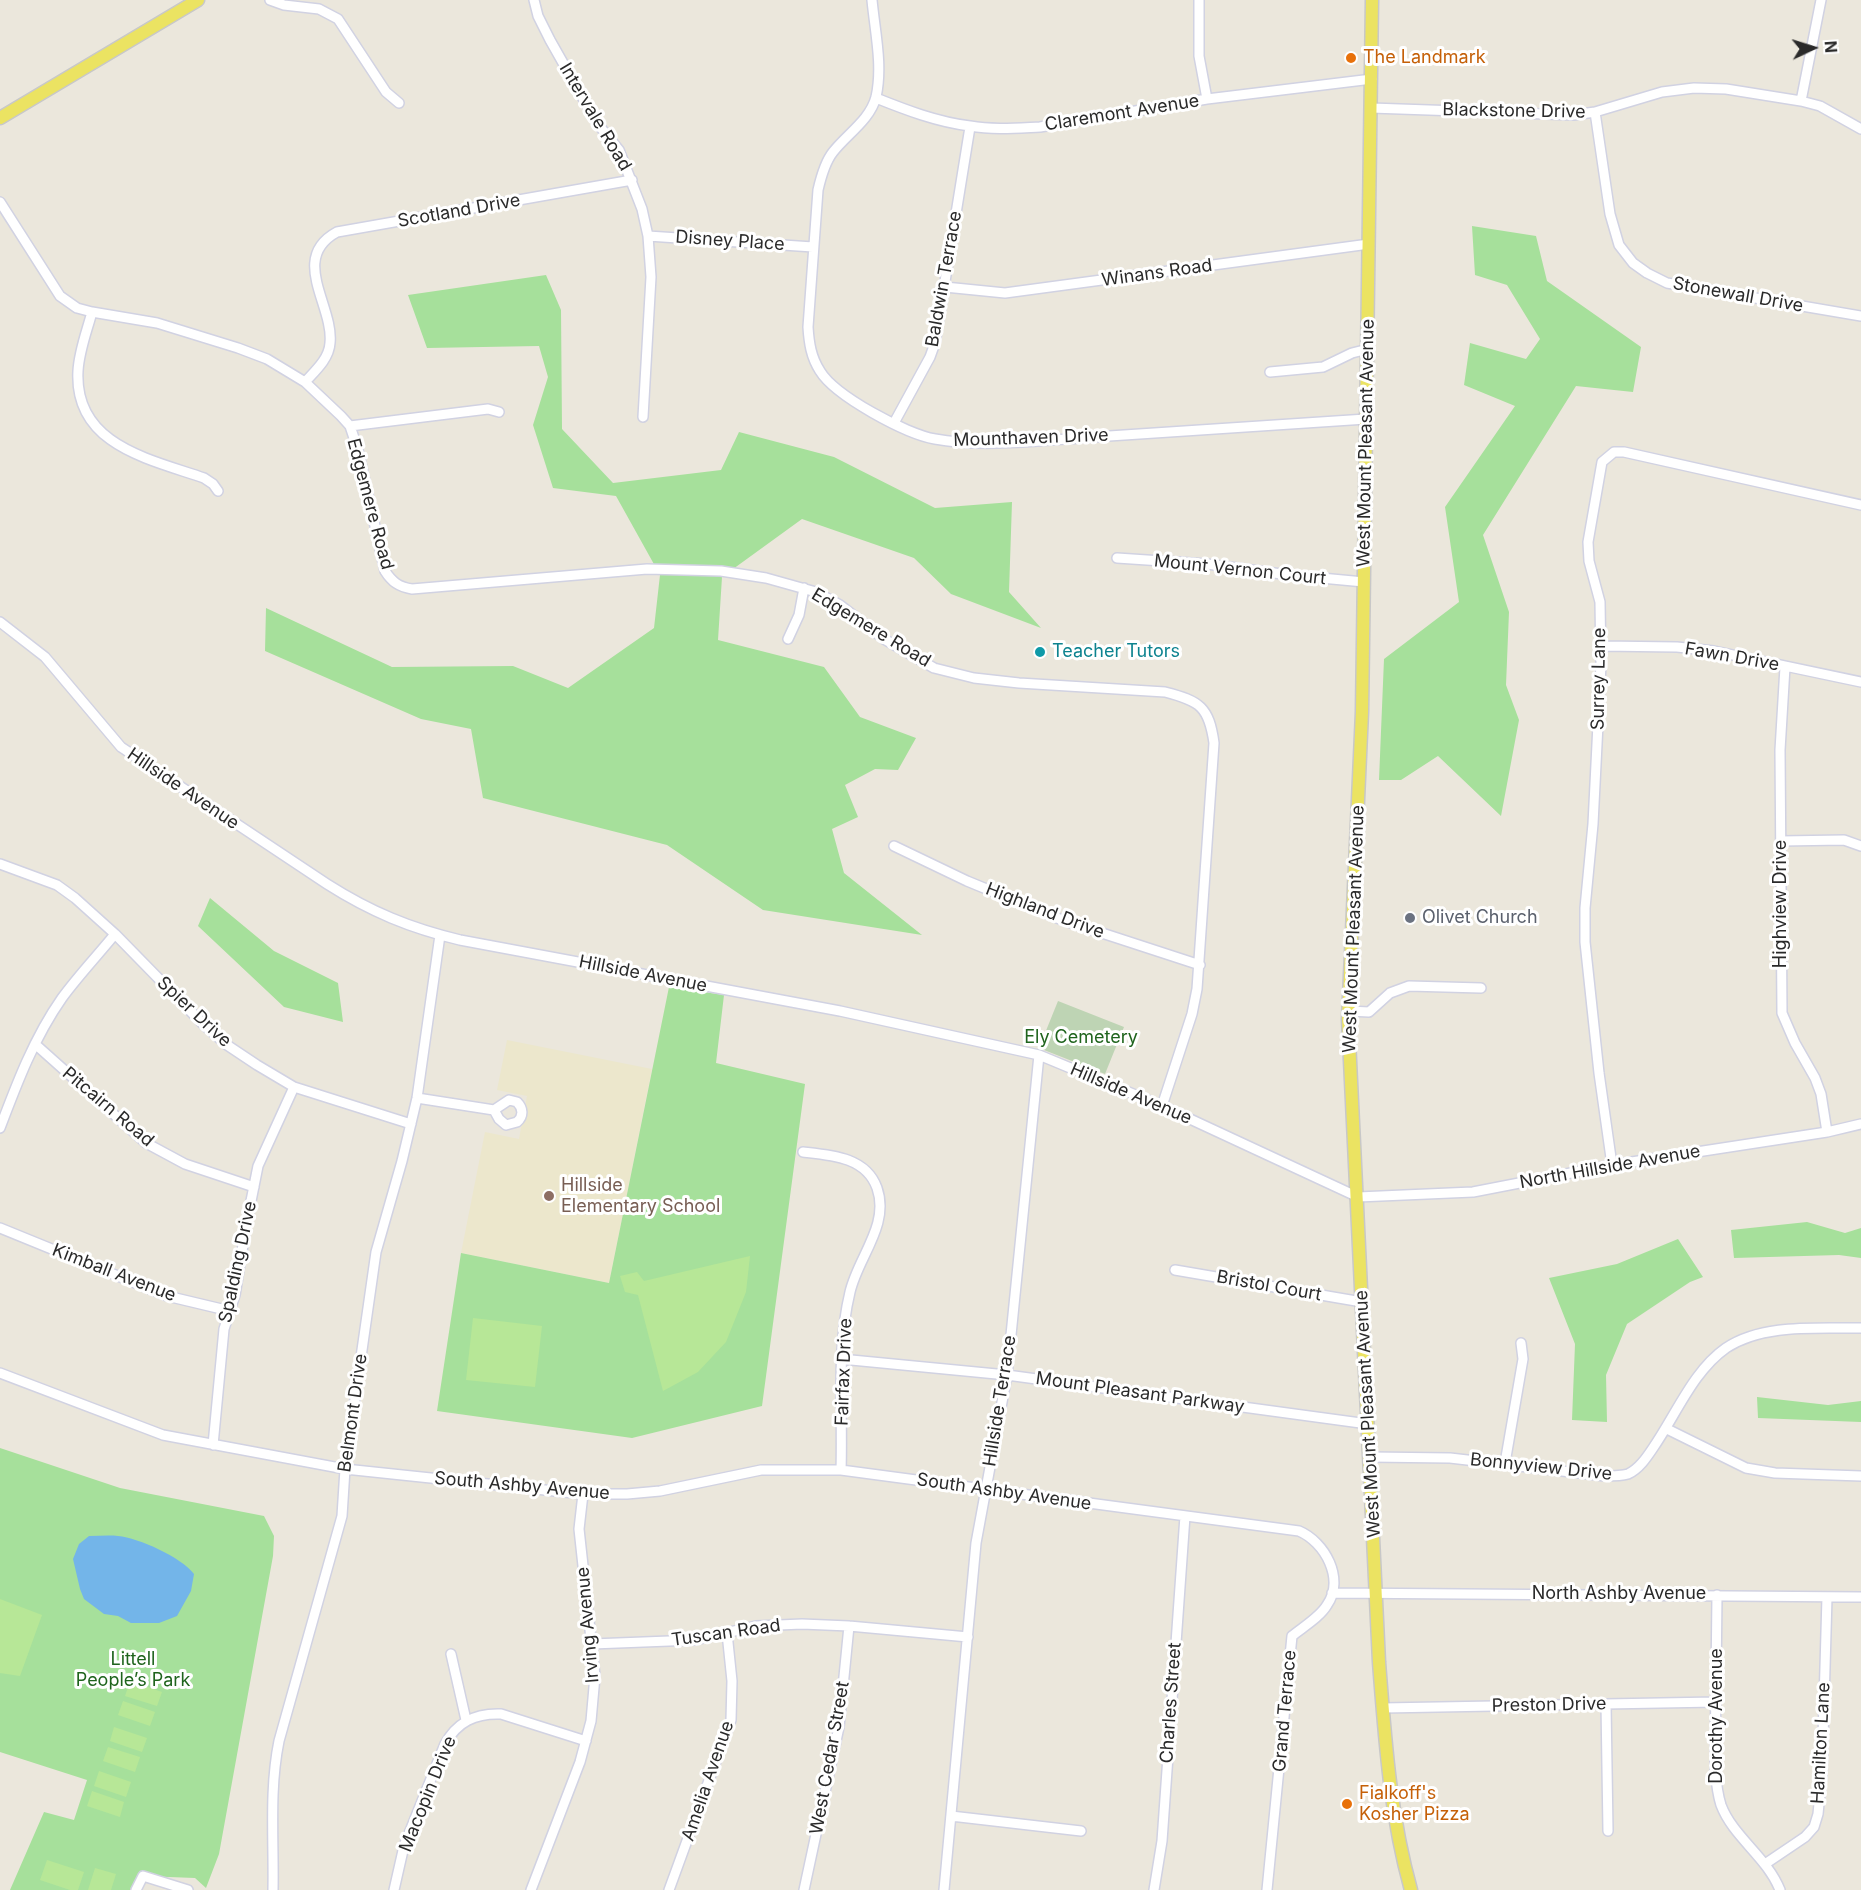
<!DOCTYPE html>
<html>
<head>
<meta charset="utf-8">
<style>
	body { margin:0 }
	#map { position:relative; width:1861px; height:1890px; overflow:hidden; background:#ebe7dc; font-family:Inter,sans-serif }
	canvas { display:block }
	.north { position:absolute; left:1783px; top:18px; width:60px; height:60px; -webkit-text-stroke:4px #fff; paint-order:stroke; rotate:86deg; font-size:16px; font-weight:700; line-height:24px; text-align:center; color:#2a2a2a }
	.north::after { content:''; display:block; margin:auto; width:21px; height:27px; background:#2a2a2a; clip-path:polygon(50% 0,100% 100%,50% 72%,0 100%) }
</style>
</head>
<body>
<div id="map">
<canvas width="1861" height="1890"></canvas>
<div class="north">N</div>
</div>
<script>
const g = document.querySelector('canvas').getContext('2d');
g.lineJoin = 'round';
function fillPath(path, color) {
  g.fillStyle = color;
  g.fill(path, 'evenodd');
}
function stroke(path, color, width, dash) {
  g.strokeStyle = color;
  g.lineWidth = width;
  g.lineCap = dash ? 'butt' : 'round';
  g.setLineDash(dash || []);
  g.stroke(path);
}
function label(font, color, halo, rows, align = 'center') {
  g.font = font + ' Inter,sans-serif';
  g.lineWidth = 6;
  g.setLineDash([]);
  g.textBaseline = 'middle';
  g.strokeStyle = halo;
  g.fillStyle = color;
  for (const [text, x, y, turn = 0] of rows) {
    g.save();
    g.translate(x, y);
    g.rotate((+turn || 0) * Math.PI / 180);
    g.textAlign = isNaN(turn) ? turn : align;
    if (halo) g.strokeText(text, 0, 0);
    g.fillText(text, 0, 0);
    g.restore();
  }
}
fillPath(new Path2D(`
	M507 1040 652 1069 609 1283 461 1253 485 1132 519 1139 527 1096 497 1090Z`), '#ece7cc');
fillPath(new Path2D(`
	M1472 226 1536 236 1547 281 1641 347 1633 392 1576 386 1483 535 1509 612 1506 685 1519 720 1501 816 1438 756 1401 780H1379L1384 659 1459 602 1445 507 1515 406 1464 385 1470 343 1526 359 1540 339 1507 285 1475 275Z
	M546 275 561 310 562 429 613 483 721 470 739 432 834 457 935 508 1012 502 1009 592 1041 628 951 594 914 558 802 519 722 577 718 640 824 667 860 717 916 738 898 770 875 769 845 785 858 817 832 829 844 873 922 935 763 910 667 845 483 798 471 729 421 719 265 651 266 608 392 667 513 666 568 688 654 628 660 575 616 496 553 488 533 425 548 377 539 346 427 348 408 295Z
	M210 898 274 951 338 983 343 1022 284 1007 198 926Z
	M669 987 724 995 716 1063 805 1084 762 1406 632 1438 437 1411 461 1253 609 1283Z
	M1807 1222 1845 1233 1861 1228V1258L1839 1255 1734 1258 1731 1230Z
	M1678 1239 1703 1277 1690 1282 1627 1324 1606 1375 1607 1422 1572 1420 1575 1344 1549 1278 1617 1264Z
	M1757 1397 1828 1405 1861 1401V1422L1758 1418Z
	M0 1448 120 1488 264 1516 274 1536 273 1556 219 1854 206 1888 195 1878 143 1876 133 1890H10L44 1812 74 1820 87 1780 0 1752Z`), '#a6e09b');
fillPath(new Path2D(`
	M1058 1001 1124 1027 1105 1074 1039 1048Z`), '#bed4b4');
fillPath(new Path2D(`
	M750 1256 746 1292 726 1342 698 1372 663 1391 638 1295 625 1292 620 1276 637 1272 644 1281Z
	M473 1318 542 1326 535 1387 466 1380Z
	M0 1599 42 1615 20 1676 0 1673Z
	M130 1681 162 1692 157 1706 125 1696Z
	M123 1701 155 1712 150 1726 118 1715Z
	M114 1727 147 1738 142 1752 110 1741Z
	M108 1747 140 1757 135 1772 103 1761Z
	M99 1771 131 1782 126 1797 94 1786Z
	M92 1791 124 1802 120 1817 87 1806Z
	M47 1860 84 1872 78 1890H70L40 1880Z
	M95 1868 116 1874 111 1890H88Z`), '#b7e797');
fillPath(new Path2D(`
	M89 1536C99 1536 109 1535 118 1536 139 1538 181 1557 194 1574L191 1591 177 1616 159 1623H131L118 1616 104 1614 84 1599 80 1589 73 1559 79 1544Z`), '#73b5e9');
const minor = new Path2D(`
	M270 0 284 5 319 9 338 19 386 92 399 103
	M534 0 538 16 550 40 597 123 619 150 642 209 648 236 651 277 643 417
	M872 0C875 32 883 66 876 97 870 120 847 134 833 152 825 162 821 177 818 190L808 327C809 343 811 357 820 371 835 396 906 434 935 439 982 448 1046 440 1094 437 1185 431 1275 425 1366 419
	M1199 0V56L1207 99
	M876 98C906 110 937 122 970 126 993 130 1017 128 1040 127L1207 99 1372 79
	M1801 101 1821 0
	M1371 108 1574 115 1595 112 1662 92 1694 88 1726 89 1801 101 1820 106 1861 129
	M1595 112 1610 214 1619 245 1633 263 1647 273 1667 283 1861 316
	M0 202 60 296 77 308 92 312 157 323 238 348 267 359 305 382 341 416 350 426 358 450 385 571C392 582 399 587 412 589L647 569 721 571 766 578 816 592 840 605 884 639 934 668 974 678 1019 683 1165 692C1200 701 1209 707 1214 743L1197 989 1192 1014 1162 1106
	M648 236 813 247
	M945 287 1005 293 1369 244
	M92 312C87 331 79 351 78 371 74 445 149 459 204 478L213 484 218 491
	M1270 372 1323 367 1352 353 1368 349
	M305 382C315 371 329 359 330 343 334 306 289 258 337 232L632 180
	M894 423 930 357 935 343 970 127
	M350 426 488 409 499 412
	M1117 558 1207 564 1289 575 1364 582
	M0 622 45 657 121 747 327 884C371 912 410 928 460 940L840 1011 1039 1055 1162 1106 1358 1197 1473 1192 1612 1165 1827 1132 1861 1124
	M788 639 799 615 804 588
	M1601 646 1677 647 1714 651 1861 682
	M1785 667 1780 750 1782 1013 1795 1043 1815 1078 1821 1094 1827 1132
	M1781 841 1844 840 1861 846
	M894 846 967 881 1062 920 1200 965
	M0 864 57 885 75 898 115 934 204 1025 227 1045 257 1065 294 1087 411 1124
	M1349 1011 1369 1012 1390 993 1409 986 1481 988
	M35 1044 146 1143 185 1164 254 1187
	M417 1098 494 1110
	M509 1100 517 1102C523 1108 524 1116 517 1122L506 1125 499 1119 494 1110Z
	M0 1128C17 1083 34 1038 62 998 78 976 98 955 115 934
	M803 1152C831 1155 866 1157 877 1188 890 1225 858 1257 850 1292 836 1350 843 1411 841 1470
	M1612 1165 1599 1073 1585 942V908L1593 824 1601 664 1600 602 1589 561 1588 542 1602 462 1614 452H1624L1861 505
	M0 1228 167 1296 230 1311
	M1175 1270 1362 1302
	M841 1359 1007 1375 1368 1424
	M0 1373 163 1435 345 1469 583 1494H627L660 1491 761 1470H841L1299 1531C1325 1542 1345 1579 1327 1605 1320 1617 1303 1627 1292 1636L1267 1890
	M1667 1429 1746 1468 1775 1473 1861 1476
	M213 1445 224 1329 235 1295 246 1226 258 1166 294 1087
	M1370 1457 1450 1458 1605 1476C1613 1476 1621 1476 1628 1474 1639 1469 1647 1457 1653 1448 1676 1415 1693 1371 1726 1348 1764 1323 1818 1329 1861 1328
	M1505 1463 1523 1359 1521 1343
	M1332 1593 1861 1597
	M1717 1595 1715 1768C1716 1780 1717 1793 1721 1805 1733 1837 1767 1857 1780 1890
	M592 1644 695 1640 756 1626 802 1624 849 1626 968 1637
	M451 1654 466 1720
	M1606 1704 1608 1831
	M1383 1708 1716 1702
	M951 1816 1081 1831
	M1765 1864 1805 1837 1814 1827 1818 1814 1822 1773 1827 1597
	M136 1890 143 1876 188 1890
	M273 1890C274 1840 269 1790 279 1741L342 1516 345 1469 376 1252 402 1161 417 1098 440 935
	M394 1890 404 1846 445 1744C457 1722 475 1713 501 1714L586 1741
	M531 1890 580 1762 591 1721 595 1676 579 1529 583 1494
	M669 1890 731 1720 732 1681 727 1633
	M804 1890 839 1727 849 1626
	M944 1890 976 1543 1007 1375 1039 1055
	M1154 1890 1162 1841 1185 1516`);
const major = new Path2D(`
	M1372 0 1362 712 1348 1019 1379 1662C1385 1739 1390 1815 1411 1890
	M0 118 198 0`);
stroke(minor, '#d1d2e2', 12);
stroke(major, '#c8c8c8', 15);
stroke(minor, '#fff', 9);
stroke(major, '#ebe362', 12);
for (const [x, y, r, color] of [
	[1351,58,6,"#e8710a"],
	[1040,652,6,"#0f9aa8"],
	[1410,918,6,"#6b7280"],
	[549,1196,6,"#8d6e63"],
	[1347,1804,6,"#e8710a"]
]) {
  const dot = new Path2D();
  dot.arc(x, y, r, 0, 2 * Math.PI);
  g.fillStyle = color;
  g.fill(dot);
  stroke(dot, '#fff', 2);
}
label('18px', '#c56008', '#fff', [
	["The Landmark",1363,58],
	["Fialkoff's",1359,1794],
	["Kosher Pizza",1359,1815]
], 'left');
label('18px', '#2a2a2a', '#fff', [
	["Blackstone Drive",1514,111,1],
	["Claremont Avenue",1122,113,-9],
	["Intervale Road",595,117,59],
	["Scotland Drive",459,211,-10],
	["Disney Place",730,241,4],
	["Winans Road",1157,273,-8],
	["Baldwin Terrace",944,279,-80],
	["Stonewall Drive",1738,295,10],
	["Mounthaven Drive",1031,438,-2],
	["West Mount Pleasant Avenue",1366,443,-89],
	["Edgemere Road",370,504,75],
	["Mount Vernon Court",1240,570,6],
	["Edgemere Road",871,628,31],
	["Fawn Drive",1732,657,10],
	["Surrey Lane",1599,679,-89],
	["Hillside Avenue",183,789,34],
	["Highview Drive",1781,904,-90],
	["Highland Drive",1045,911,21],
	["West Mount Pleasant Avenue",1354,929,-88],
	["Hillside Avenue",643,974,11],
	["Spier Drive",194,1012,43],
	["Hillside Avenue",1131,1094,23],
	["Pitcairn Road",108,1107,40],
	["North Hillside Avenue",1610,1167,-10],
	["Spalding Drive",238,1262,-78],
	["Kimball Avenue",114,1273,21],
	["Bristol Court",1269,1286,10],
	["Fairfax Drive",844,1372,-88],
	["Mount Pleasant Parkway",1140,1393,8],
	["Hillside Terrace",1000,1401,-81],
	["Belmont Drive",353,1413,-82],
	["West Mount Pleasant Avenue",1368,1414,-93],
	["Bonnyview Drive",1541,1467,6],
	["South Ashby Avenue",522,1486,5],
	["South Ashby Avenue",1004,1492,8],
	["North Ashby Avenue",1619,1594],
	["Irving Avenue",588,1625,-95],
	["Tuscan Road",726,1633,-8],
	["Charles Street",1171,1703,-86],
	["Preston Drive",1549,1705,-1],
	["Grand Terrace",1285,1711,-85],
	["Dorothy Avenue",1717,1716,-90],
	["Hamilton Lane",1821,1743,-87],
	["West Cedar Street",830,1758,-80],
	["Amelia Avenue",708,1781,-71],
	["Macopin Drive",428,1794,-68]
]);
label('18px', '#0d838f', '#fff', [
	["Teacher Tutors",1052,652]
], 'left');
label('18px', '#5b616d', '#fff', [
	["Olivet Church",1422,918]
], 'left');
label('18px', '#1f641d', '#fff', [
	["Ely Cemetery",1081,1038],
	["Littell",133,1660],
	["People’s Park",133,1681]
]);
label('18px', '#785e54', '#fff', [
	["Hillside",561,1186],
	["Elementary School",561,1207]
], 'left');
</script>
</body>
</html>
